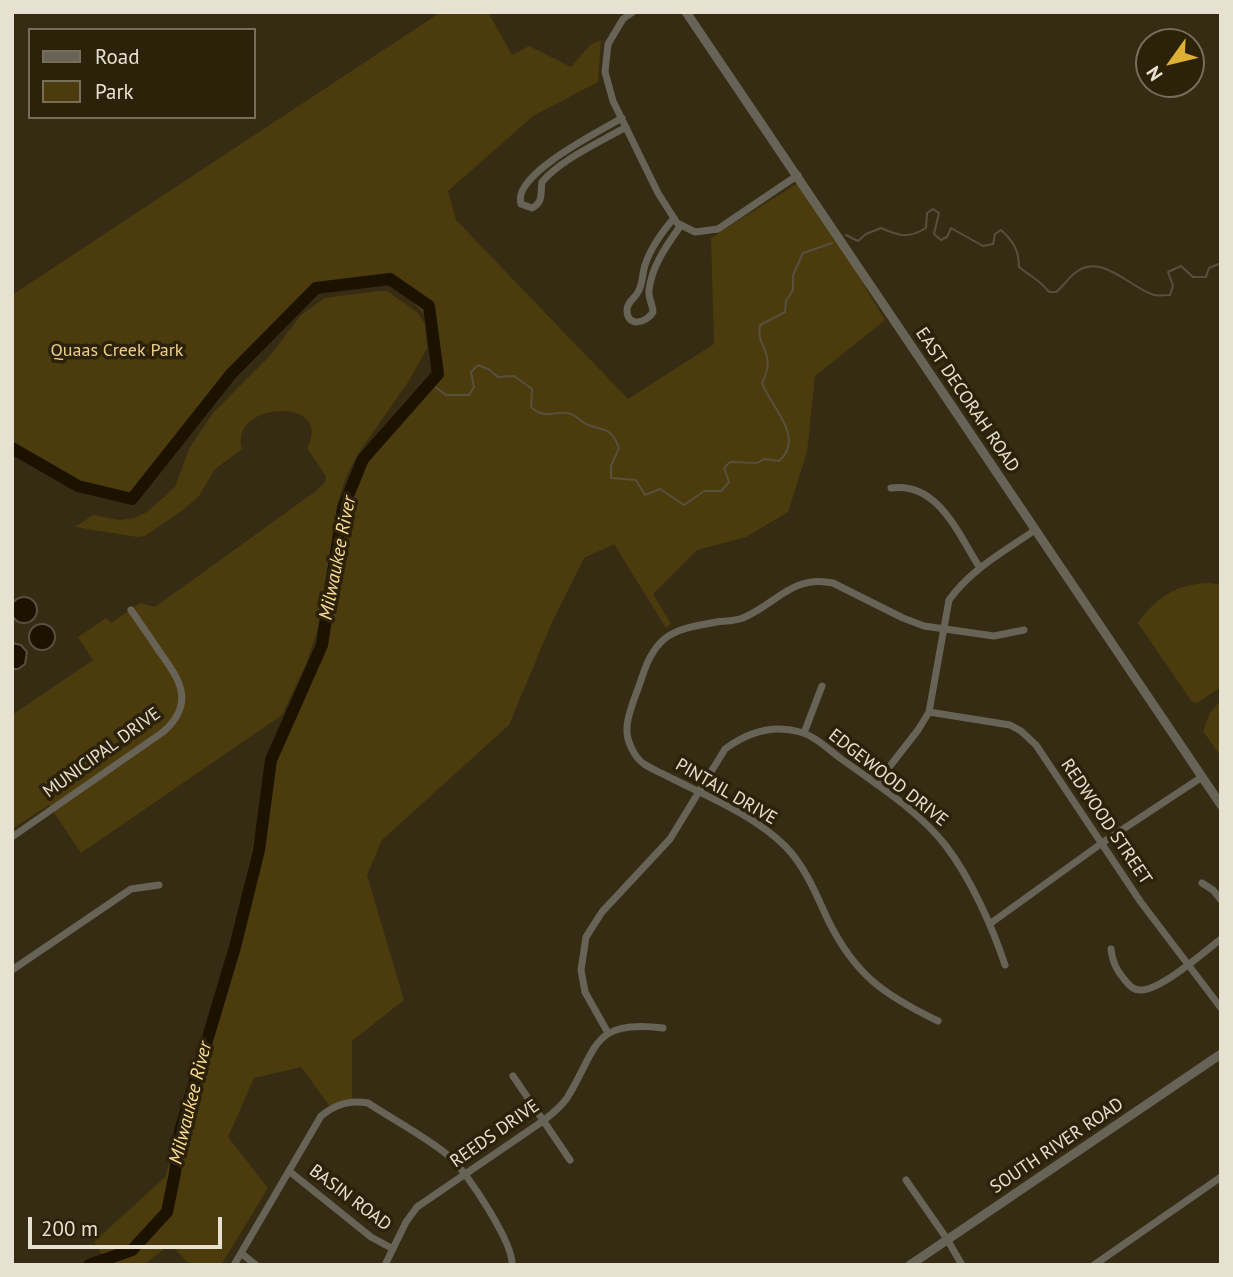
<!DOCTYPE html>
<html>
<head>
<meta charset="utf-8">
<style>
	body { margin:0 }
	#map { position:relative; width:1233px; height:1277px; overflow:hidden; background:#362c14; font-family:"PT Sans",sans-serif }
	canvas { display:block }
	.frame { position:absolute; inset:0; border:14px solid #e7e1d2; pointer-events:none }
	.legend { position:absolute; left:28px; top:28px; width:228px; height:91px; box-sizing:border-box; background:#2c220a; border:2px solid #776e5a; margin:0; padding:9px 12px; list-style:none; font-size:21px; color:#e7e1d2 }
	.legend li { display:flex; align-items:center; gap:14px; height:35px }
	.legend b { width:35px; border:2px solid #776e5a }
	.north { position:absolute; left:1135px; top:28px; width:70px; height:70px; box-sizing:border-box; background:#2c220a; border:2px solid #776e5a; border-radius:50%; rotate:236deg; font-size:19px; font-weight:700; line-height:28px; text-align:center; color:#e7e1d2 }
	.north::after { content:''; display:block; margin:auto; width:24px; height:32px; background:#ddb133; clip-path:polygon(50% 0,100% 100%,50% 72%,0 100%) }
	.scale { position:absolute; left:28px; top:1217px; width:194px; height:32px; box-sizing:border-box; border:4px solid #e7e1d2; border-top:0; padding-left:9px; font-size:21px; line-height:24px; white-space:nowrap; color:#e7e1d2; -webkit-text-stroke:5px #2c220a; paint-order:stroke }
</style>
</head>
<body>
<div id="map">
<canvas width="1233" height="1277"></canvas>
<div class="frame"></div>
<ul class="legend">
<li><b style="height:9px;background:#676357"></b>Road</li>
<li><b style="height:19px;background:#4c3b0c"></b>Park</li>
</ul>
<div class="north">N</div>
<div class="scale">200 m</div>
</div>
<script>
const g = document.querySelector('canvas').getContext('2d');
g.lineJoin = 'round';
function fillPath(path, color) {
  g.fillStyle = color;
  g.fill(path, 'evenodd');
}
function stroke(path, color, width, dash) {
  g.strokeStyle = color;
  g.lineWidth = width;
  g.lineCap = dash ? 'butt' : 'round';
  g.setLineDash(dash || []);
  g.stroke(path);
}
function label(font, color, halo, rows, align = 'center') {
  g.font = font + ' "PT Sans",sans-serif';
  g.lineWidth = 7;
  g.setLineDash([]);
  g.textBaseline = 'middle';
  g.strokeStyle = halo;
  g.fillStyle = color;
  for (const [text, x, y, turn = 0] of rows) {
    g.save();
    g.translate(x, y);
    g.rotate((+turn || 0) * Math.PI / 180);
    g.textAlign = isNaN(turn) ? turn : align;
    if (halo) g.strokeText(text, 0, 0);
    g.fillText(text, 0, 0);
    g.restore();
  }
}
fillPath(new Path2D(`
	M441 12H488L512 55 529 46 571 67 590 45 601 40 598 82 533 116 448 191 456 220 628 399 714 344 711 238 801 181 885 320 815 376 807 452 788 512 746 537 697 550 653 594 671 624 666 628 614 544 584 558 552 622 509 725 382 840 367 875 404 1000 352 1041V1100L331 1108 301 1067 254 1078 228 1137 268 1188 221 1265H190L170 1244 144 1265H108L94 1242 165 1177 219 1003 271 760 322 645 336 550 343 508 352 482 363 459 438 374 427 317 390 279 316 288 231 374 132 499 78 486 12 448V295Z
	M378 291H387L417 312 425 324 427 348 410 379 358 454 346 477 338 502 317 632 306 664 282 715 81 853 49 805 12 829V715L93 660 78 637 106 618 111 623 140 603 155 607 316 491 325 482 326 476 307 448C335 396 228 401 242 449L215 469 199 496 183 510 145 536 137 537 75 527 93 515 119 520 135 518 147 512 175 487 190 447 213 413 269 357 301 315 325 298Z
	M1209 583 1221 585V687L1197 703 1192 702 1138 623C1156 597 1177 584 1209 583Z
	M1221 700V757L1203 731 1210 713Z`), '#4c3b0c');
const water = new Path2D(`
	M11 610a13 13 0 1 1 26 0a13 13 0 1 1-26 0Z
	M29 637a13 13 0 1 1 26 0a13 13 0 1 1-26 0Z
	M12 643 21 645 27 652 25 664 18 669H12Z`);
fillPath(water, '#1b1200');
stroke(water, '#58503f', 2);
stroke(new Path2D(`
	M846 235 858 241 866 234 881 228C899 236 908 239 926 228L927 213 933 209 939 213 934 234 941 240 947 237 951 228 983 246 993 244 995 234 1001 230C1013 241 1019 250 1019 267 1030 276 1040 280 1049 292H1056C1063 287 1068 278 1075 273 1100 251 1130 288 1154 295 1159 296 1164 295 1170 295L1173 286 1168 272 1181 266 1193 277H1206L1209 268 1221 263
	M430 383 446 395H469L474 387 471 372 478 365 490 370 498 377 514 376 532 389 531 407C546 420 551 411 567 413 576 414 578 420 586 424 604 432 610 425 619 448L611 466V478L636 480 645 495 660 489 684 505 704 491H721L729 482 724 468 730 462 757 463 764 459 779 461C806 437 770 406 762 383 778 351 755 348 760 325L785 312 786 301 793 290V275L803 253 832 243`), '#58503f', 2);
stroke(new Path2D(`
	M12 448 78 486 132 499 231 374 316 288 390 279 429 306 438 374 363 459 343 508 322 645 271 760 259 850 235 947 180 1131 175 1173 167 1212 132 1250 89 1265`), '#1b1200', 12);
stroke(new Path2D(`
	M633 12 623 19 608 44 605 72 613 101 658 193 677 223 695 232 718 229 798 175
	M622 118C600 131 511 175 521 204L532 208C544 202 540 193 542 182 560 160 600 142 626 127
	M674 218C662 232 651 247 645 265 642 274 643 284 638 292 635 298 627 302 627 310 627 328 647 323 653 312 653 305 648 298 649 290 652 265 667 245 681 225
	M891 488C938 481 958 534 980 568
	M929 712 1010 725 1021 731 1036 745 1140 901 1221 1008
	M804 733 822 686
	M876 784 918 730 929 712 949 600C971 569 1005 551 1035 530
	M12 837 163 732C196 703 180 680 159 651 150 637 140 623 131 610
	M1202 883 1213 890 1221 900
	M991 923 1102 843 1202 777
	M1111 949C1112 961 1116 970 1124 979 1129 985 1133 991 1142 990 1162 989 1204 952 1221 939
	M12 970 131 889 159 885
	M938 1021C884 995 855 975 828 920 816 894 806 868 786 847 755 816 711 798 673 779 664 774 653 770 644 764 634 757 626 740 627 728 627 713 638 691 642 677 656 633 675 629 717 622 725 621 735 621 743 618 776 604 793 574 833 583L903 618 924 626 994 636 1024 630
	M608 1033 585 992 581 970 586 937 602 912 670 839 725 749C748 732 772 724 800 732 815 736 828 749 840 758 875 783 920 812 946 846 971 879 992 926 1005 965
	M513 1076 570 1160
	M289 1171 371 1237 393 1249
	M906 1180 947 1239 962 1265
	M241 1253 256 1265
	M234 1265 321 1116C336 1104 349 1100 368 1103 392 1119 430 1139 450 1157 467 1172 514 1244 512 1265
	M385 1265 406 1222 417 1207 543 1121C552 1114 561 1107 567 1098 598 1048 591 1019 663 1028
	M1094 1265 1221 1177`), '#676357', 7);
stroke(new Path2D(`
	M686 12 1221 805
	M910 1265 1221 1054`), '#676357', 9);
label('18px', '#edcf86', '#2c220a', [
	["Quaas Creek Park",117,351]
]);
label('18px', '#e7e1d2', '#2c220a', [
	["EAST DECORAH ROAD",967,400,56],
	["MUNICIPAL DRIVE",102,753,-36],
	["EDGEWOOD DRIVE",888,778,38],
	["PINTAIL DRIVE",726,792,30],
	["REDWOOD STREET",1106,822,56],
	["REEDS DRIVE",495,1134,-35],
	["SOUTH RIVER ROAD",1057,1146,-34],
	["BASIN ROAD",350,1198,37]
]);
label('italic 19px', '#fcde95', '#2c220a', [
	["Milwaukee River",338,558,-79],
	["Milwaukee River",191,1103,-76]
]);
</script>
</body>
</html>
